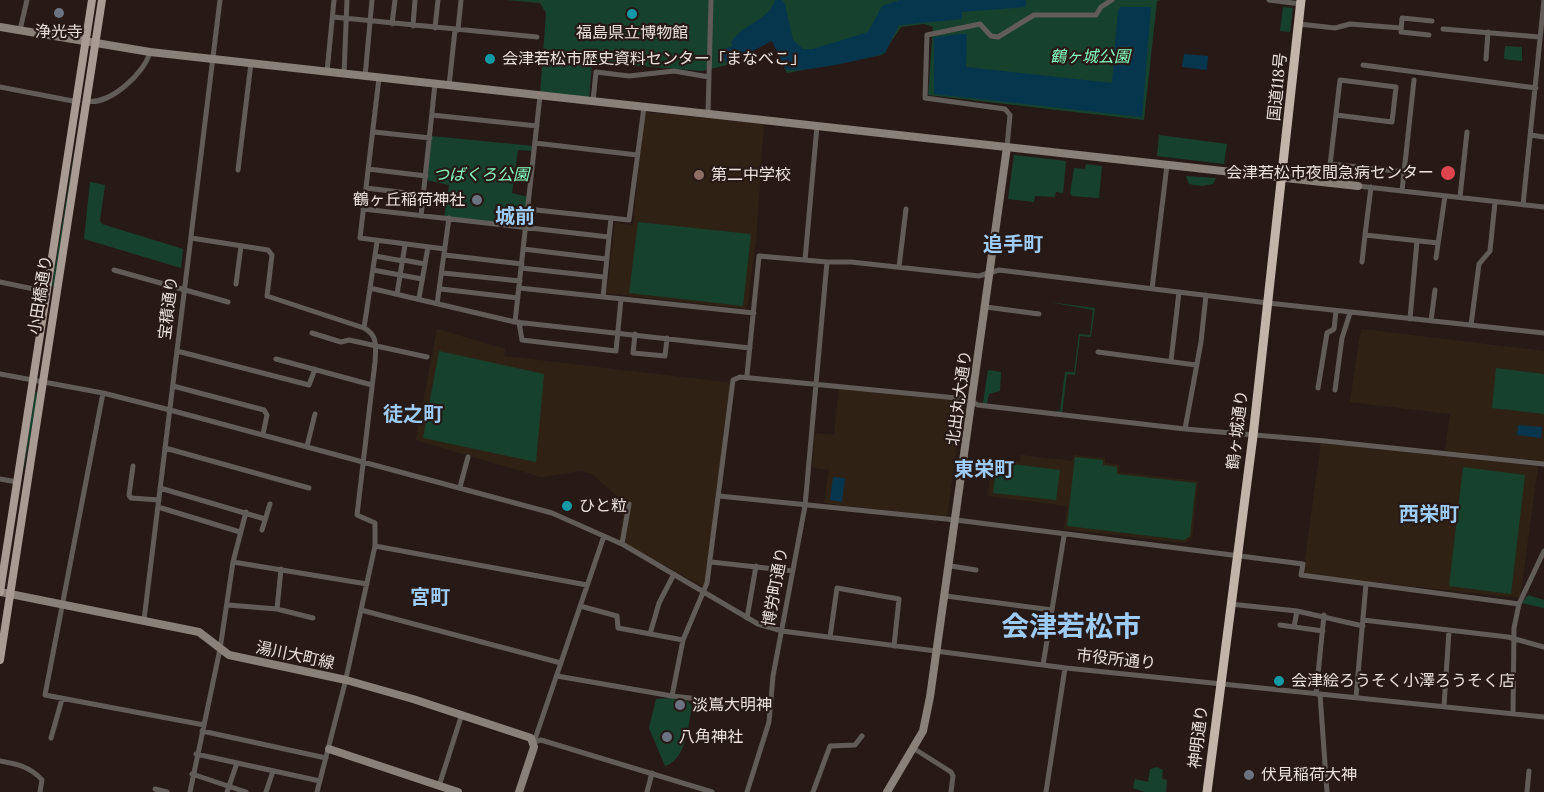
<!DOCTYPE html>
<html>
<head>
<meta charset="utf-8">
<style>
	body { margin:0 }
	canvas { display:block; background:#271a16 }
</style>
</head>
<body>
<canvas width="1544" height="792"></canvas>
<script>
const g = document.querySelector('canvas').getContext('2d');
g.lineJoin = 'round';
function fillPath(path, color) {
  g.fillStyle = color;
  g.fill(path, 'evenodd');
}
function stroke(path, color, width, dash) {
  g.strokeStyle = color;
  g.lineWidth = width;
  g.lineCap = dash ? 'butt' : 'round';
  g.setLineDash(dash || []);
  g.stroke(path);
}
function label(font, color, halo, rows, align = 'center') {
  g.font = font + ' Lora,"Noto Sans JP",serif';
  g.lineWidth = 4.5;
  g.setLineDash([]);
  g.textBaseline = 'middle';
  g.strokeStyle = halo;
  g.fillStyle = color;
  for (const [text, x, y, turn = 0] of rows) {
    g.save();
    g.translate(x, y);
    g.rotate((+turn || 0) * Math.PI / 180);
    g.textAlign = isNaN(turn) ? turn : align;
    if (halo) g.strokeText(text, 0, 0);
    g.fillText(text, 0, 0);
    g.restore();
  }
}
fillPath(new Path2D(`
	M645 112 764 124 756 240 747 309 607 293 615 223 633 225Z
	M437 329 505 349 504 356 732 383 706 588 619 540 625 503 592 474 581 471 541 477 416 440Z
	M1361 329 1544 351V461L1445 451 1450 414 1350 402Z
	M839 387 963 401 947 517 824 503 829 470 812 467 815 433 834 435Z
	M1321 443 1538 466 1520 598 1303 574Z
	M1021 455 1072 461 1074 455 1105 458V463L1120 465 1119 472 1198 481 1192 538 1185 543 1064 529 1067 506 988 496 992 458 1020 461Z`), '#2f2215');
fillPath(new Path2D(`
	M507 0H1160L1157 1 1144 120 928 95 933 27 924 24 901 27 882 55 787 73 772 40 727 65 702 71 592 62 589 100 540 95 546 13 540 3Z
	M1283 7 1293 8 1290 32 1280 31Z
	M1505 46 1522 47V61L1504 59Z
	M77 135 54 286H52Z
	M1159 135 1227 144 1224 164 1157 156Z
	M431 136 534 146 533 151 518 150 512 193 528 197 524 224 519 226 444 218 449 185 426 180Z
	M1014 155 1066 161 1063 193 1056 192 1055 197 1035 196 1034 202 1008 199Z
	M1086 164 1102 166 1099 198 1072 196 1070 193 1074 168 1085 169Z
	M1186 176 1216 178 1213 184 1202 186 1189 184Z
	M90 182 105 185 100 221 102 224 183 249 181 268 84 239Z
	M638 222 751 234 743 306 629 293Z
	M1049 302 1095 308 1091 337 1080 336 1075 375 1067 374 1062 413 1054 411H1060L1065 372H1074L1079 334 1090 335 1093 310Z
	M439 351 544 374 536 462 423 438Z
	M1496 368 1544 374V414L1492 408Z
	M988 370 1001 372 1000 391 989 394 987 404 983 403Z
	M35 392 39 393 23 472V471Z
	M1075 457 1103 460V465L1117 467V474L1196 483 1190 536 1184 540 1067 526Z
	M997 462 1060 470 1056 500 993 493Z
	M1463 467 1525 475 1511 594 1449 586Z
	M1528 595 1544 600V608L1522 603Z
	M672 698 686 700 692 706C688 725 687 759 665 766L649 728 656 699Z
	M1157 767 1163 770 1162 779 1167 780 1166 792H1145L1133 788 1135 779 1148 782 1150 769Z`), '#16412d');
fillPath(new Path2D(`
	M775 0H782L785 4 793 40 803 49H813L868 32 882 6 900 0H1026V7L962 12V19L899 25 885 53C867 59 801 74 785 69L772 41 743 56 737 51H731L734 59 726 62 721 50 733 46 731 43C741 24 768 22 775 0Z
	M1121 7H1151L1142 117 934 94V37L963 34H967L966 67 1112 83 1118 10Z
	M1184 54 1208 56 1207 70 1182 67Z
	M1518 425 1542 427 1541 438 1517 435Z
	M833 477 845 478 842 502 830 500Z`), '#06354e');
stroke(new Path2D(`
	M1269 0 1301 4
	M333 17 537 37
	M392 24 395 0
	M1299 24 1335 28 1350 24 1401 28
	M413 26 415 0
	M435 28 438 0
	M1443 29 1540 37
	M20 30 27 0
	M458 30 461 0
	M1429 35 1401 32 1402 18 1432 21
	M1486 59 1488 32
	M1363 65 1536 88
	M327 72 334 0
	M344 74 347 0
	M365 77 372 0
	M379 78 360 238 445 249
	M449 86 455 30
	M0 87 78 102
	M86 101C109 106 145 73 150 52
	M593 101 596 72 629 76 674 71 709 77
	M708 114 711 0
	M432 115 537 126
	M374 132 430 138
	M1531 135 1544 137
	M535 143 637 155
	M1007 147 1010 115 1005 109 925 98 927 35 980 24 991 36 998 37 1034 15H1096L1101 7 1112 0
	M1330 164 1397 171
	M368 169 426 176
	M238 170 251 63
	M1328 182 1340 80 1396 87 1392 122 1336 115
	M1358 186 1544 207
	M1371 187 1365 235 1438 243
	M366 188 423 195
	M1402 191 1414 80
	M1460 197 1467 132
	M1523 205 1544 0
	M363 209 609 237
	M527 209 629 220 644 107
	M421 216 435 84
	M191 238 268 250 272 255 267 296 364 328C378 335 376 347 375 362L357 515 375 523V546L345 683 317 792
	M523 249 606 259
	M445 255 522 264
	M375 256 403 261
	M1436 258 1445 196
	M403 260 425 264
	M805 260 817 126
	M1362 262 1365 235
	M899 267 906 209
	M521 268 604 277
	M114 270 228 302
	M373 270 422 279
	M443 273 520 281
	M0 282 48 292
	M236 284 241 246
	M370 288 515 322 750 348
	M519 288 754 313
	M441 289 518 298
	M1152 289 1167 165
	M397 294 405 245
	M603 297 611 218
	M419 298 428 247
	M437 304 449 218
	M986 307 1039 314
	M1410 319 1417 241
	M1431 321 1435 290
	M515 322 540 96
	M519 322 522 340 616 351 621 299
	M1471 325 1479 264 1490 251 1495 202
	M364 328 377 242
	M312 333 341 342 349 340 427 357
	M635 334 633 353 665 356 667 338
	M177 351 309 385 315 369
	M1098 352 1196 365
	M276 359 372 385
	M1171 361 1179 292
	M0 374 103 393 170 410 552 513 624 545 758 624 782 631 1066 668 1544 717
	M747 375 759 256 827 262
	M173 386 264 410 267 415 263 434
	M1318 388 1327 333 1334 329 1336 311
	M1335 390 1342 338 1350 313
	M103 393 45 695 204 725
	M1185 429 1201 342 1206 295
	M307 446 315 414
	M165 448 309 488
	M133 466 129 495 131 498 159 500
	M0 479 17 482
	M460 487 468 457
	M160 488 265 519
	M719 496 956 520 1303 564 1301 575 1519 604
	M158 507 240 532
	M262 530 270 504
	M604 536 534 742 541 740 712 792
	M622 544 629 504
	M375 546 587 585
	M233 562 367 584
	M711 562 793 571
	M951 566 976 570
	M946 596 1052 610
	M1230 604 1297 611 1363 626
	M228 605 277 609 313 618
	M580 606 617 616 618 628 683 640
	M277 609 281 569
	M361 610 561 663
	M747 618 756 566
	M144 620 220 0
	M1363 620 1508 637 1544 647
	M1280 625 1323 631
	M1294 627 1297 611
	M650 634 659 603 674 574
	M830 637 837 588 899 599 894 646
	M1043 665 1064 536
	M557 676 672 696 771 707
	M1316 694 1324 615
	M1320 694 1327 792
	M672 696 683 640 707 583 733 380 740 377 967 399 978 405 1185 429 1325 441 1544 464
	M1356 697 1366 584
	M1444 706 1449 631
	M1513 713 1514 628 1519 604 1544 551
	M202 731 326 758
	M51 738 62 699
	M913 748 951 772 953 776 951 792
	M196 754 320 781
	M0 761C17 764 31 767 42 780L40 792
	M192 774 246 792
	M439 786 462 714
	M155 789 167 792
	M190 792 220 649 233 562 246 512
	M227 792 237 763
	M266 792 273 771
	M647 792 652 773
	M747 792 769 722 773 676 805 506 827 262H851L979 276 999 270 1268 303 1544 333
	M813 792 830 746 855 745 862 736
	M1046 792 1065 668
	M1527 792 1529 771`), '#625c58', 5);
stroke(new Path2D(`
	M0 27 150 52 1358 186
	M0 592 199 632 229 655 346 680 413 699 531 738 534 747 519 792
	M329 749 458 792
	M887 792 923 731 930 697 1007 147`), '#898079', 8);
stroke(new Path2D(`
	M0 592 92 0
	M0 660 102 0`), '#a79b93', 8);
stroke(new Path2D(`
	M1207 792 1253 436 1301 0`), '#c3b4aa', 9);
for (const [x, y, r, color] of [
	[59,13,6,"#6b7280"],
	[632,14,6,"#0f9aa8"],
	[490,59,6,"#0f9aa8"],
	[1448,173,8,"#e0444e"],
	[699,175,6,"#8d6e63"],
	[477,200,6,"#6b7280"],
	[567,506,6,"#0f9aa8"],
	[1279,681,6,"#0f9aa8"],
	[680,705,6,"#6b7280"],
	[667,737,6,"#6b7280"],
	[1249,775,6,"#6b7280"]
]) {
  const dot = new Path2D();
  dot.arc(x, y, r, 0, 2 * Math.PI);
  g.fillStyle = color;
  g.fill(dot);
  stroke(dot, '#271a16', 2);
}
label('16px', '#eae1de', '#271a16', [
	["浄光寺",59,32,"center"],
	["福島県立博物館",632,33,"center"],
	["会津若松市歴史資料センター「まなべこ」",502,59],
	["会津若松市夜間急病センター",1434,173,"right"],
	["第二中学校",711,175],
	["鶴ヶ丘稲荷神社",465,200,"right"],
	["ひと粒",579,506],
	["会津絵ろうそく小澤ろうそく店",1291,681],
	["淡嶌大明神",692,705],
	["八角神社",679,737],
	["伏見稲荷大神",1261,775]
], 'left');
label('italic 16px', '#85fdc2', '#271a16', [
	["鶴ヶ城公園",1090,57],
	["つばくろ公園",481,175]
]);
label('16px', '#eae1de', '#271a16', [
	["国道118号",1278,87,-84],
	["小田橋通り",41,295,-81],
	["宝積通り",169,308,-83],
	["北出丸大通り",960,398,-82],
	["鶴ヶ城通り",1238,430,-83],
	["博労町通り",776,587,-80],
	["湯川大町線",295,656,12],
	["市役所通り",1116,660,6],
	["神明通り",1199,737,-83]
]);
label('bold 20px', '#9dccf9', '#271a16', [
	["城前",515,217],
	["追手町",1013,245],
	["徒之町",413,415],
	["東栄町",984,470],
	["西栄町",1429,515],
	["宮町",430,598]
]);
label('bold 28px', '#9dccf9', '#271a16', [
	["会津若松市",1071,628]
]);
</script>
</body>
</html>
